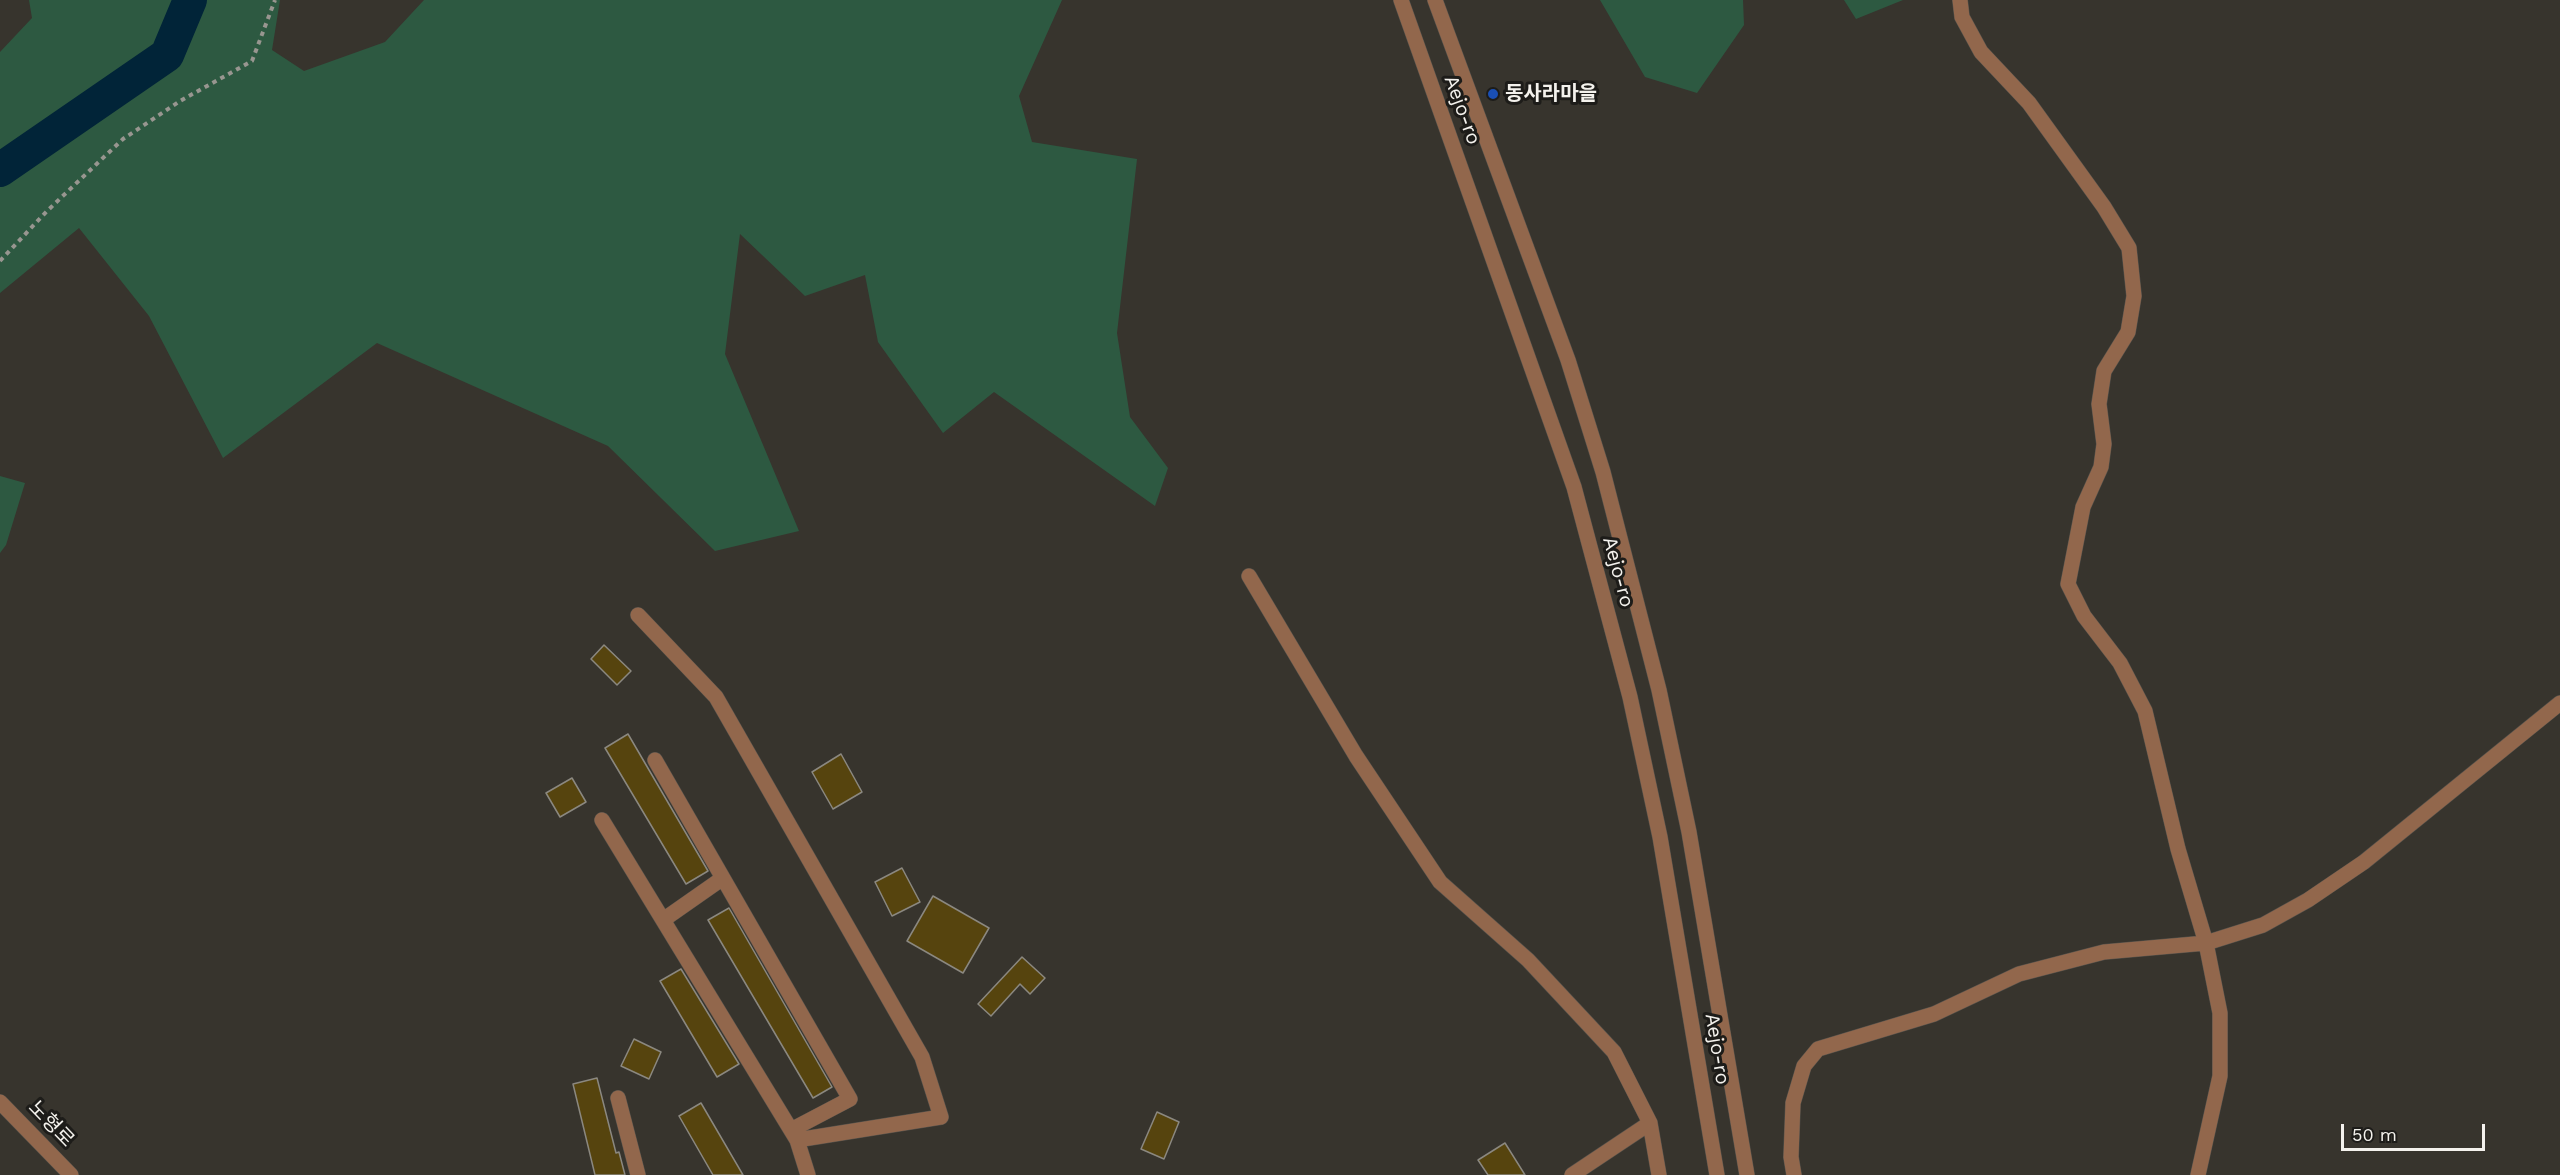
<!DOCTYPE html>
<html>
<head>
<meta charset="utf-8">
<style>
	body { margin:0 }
	#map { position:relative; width:2560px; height:1175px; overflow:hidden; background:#37342d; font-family:"Work Sans",sans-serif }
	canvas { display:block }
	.scale { position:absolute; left:2341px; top:1124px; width:144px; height:27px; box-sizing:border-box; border:3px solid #f4f2ed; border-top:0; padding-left:8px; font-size:18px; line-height:21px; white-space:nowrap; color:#f4f2ed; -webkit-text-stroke:4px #1d1c19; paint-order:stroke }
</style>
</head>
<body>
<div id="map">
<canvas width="2560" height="1175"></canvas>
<div class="scale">50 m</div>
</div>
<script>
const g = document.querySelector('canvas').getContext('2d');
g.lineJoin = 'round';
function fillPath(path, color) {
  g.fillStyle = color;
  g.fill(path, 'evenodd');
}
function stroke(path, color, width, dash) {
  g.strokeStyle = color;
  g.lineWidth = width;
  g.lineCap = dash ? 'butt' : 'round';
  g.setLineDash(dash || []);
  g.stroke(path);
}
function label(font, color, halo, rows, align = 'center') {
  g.font = font + ' "Work Sans","Noto Sans KR",sans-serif';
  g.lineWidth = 6;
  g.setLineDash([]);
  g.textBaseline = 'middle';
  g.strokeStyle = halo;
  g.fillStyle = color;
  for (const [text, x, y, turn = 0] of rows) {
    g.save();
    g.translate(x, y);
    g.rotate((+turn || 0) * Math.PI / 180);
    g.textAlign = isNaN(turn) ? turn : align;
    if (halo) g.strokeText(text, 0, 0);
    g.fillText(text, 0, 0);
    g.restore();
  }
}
fillPath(new Path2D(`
	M29 0H280L272 50 304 71 385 42 424 0H1062L1019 96 1032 142 1137 159 1117 333 1130 417 1168 468 1155 506 994 392 943 433 878 342 865 275 805 296 740 234 725 354 799 531 715 551 608 446 377 343 223 458 149 316 79 228 0 293V52L32 18Z
	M1600 0H1743L1744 25 1697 93 1645 77Z
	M1844 0H1903L1856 19Z
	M0 476 25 483 6 545 0 553Z`), '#2d5941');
stroke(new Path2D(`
	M0 170 167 55 190 0`), '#012438', 34);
const building = new Path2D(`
	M604 645 631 671 617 685 591 659Z
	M628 734 708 871 686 884 605 748Z
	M841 754 862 792 833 809 812 772Z
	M572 778 586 802 560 817 546 793Z
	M902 868 920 902 892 916 875 882Z
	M933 896 989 928 963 973 907 941Z
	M729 908 832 1087 813 1098 708 920Z
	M1022 957 1045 978 1030 994 1020 984 991 1016 978 1004Z
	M681 969 739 1064 717 1077 660 981Z
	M634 1039 661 1052 649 1079 621 1066Z
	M597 1078 616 1153 619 1152 625 1175H595L573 1084Z
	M701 1103 743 1175H713L679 1116Z
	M1157 1112 1179 1122 1164 1159 1141 1149Z
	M1505 1143 1525 1175H1488L1478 1160Z`);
fillPath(building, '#56440e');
stroke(building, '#8b8880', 1.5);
const minor = new Path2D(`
	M1401 0 1574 487 1630 697 1660 837 1717 1175
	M1435 0 1568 360 1603 472 1659 690 1689 832 1747 1175
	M1960 0 1962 17 1981 52 2029 103 2104 207 2129 248 2134 296 2128 332 2104 371 2099 404 2104 444 2101 467 2083 507 2068 584 2084 616 2120 663 2145 711 2178 849 2206 943 2220 1013V1076L2198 1175
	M1249 576 1356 756 1440 882 1528 960 1614 1052 1650 1123 1659 1175
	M638 615 716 697 922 1057 941 1117 797 1140
	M655 760 850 1099 791 1130
	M602 820 797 1140 808 1175
	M663 920 723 878
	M618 1098 638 1175
	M0 1102 71 1175
	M1572 1175 1650 1123
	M1794 1175 1791 1157 1793 1103 1804 1066 1818 1049 1934 1014 2019 974 2104 952 2206 943 2263 925 2308 900 2364 862 2560 703`);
stroke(minor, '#55524c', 16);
stroke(new Path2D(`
	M0 261 47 211 123 139 180 101 252 61 275 0`), '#989690', 4, [4.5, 4.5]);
stroke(minor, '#92674c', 15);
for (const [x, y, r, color] of [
	[1493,94,6,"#1a4fb4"]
]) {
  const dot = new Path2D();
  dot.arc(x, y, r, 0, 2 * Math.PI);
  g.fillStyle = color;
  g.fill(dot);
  stroke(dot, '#1d1c19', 2);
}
label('bold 20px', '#f4f2ed', '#1d1c19', [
	["동사라마을",1505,94]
], 'left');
label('20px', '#f4f2ed', '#1d1c19', [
	["Aejo-ro",1462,110,70],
	["Aejo-ro",1618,572,75],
	["Aejo-ro",1717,1049,81],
	["노형로",51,1124,46]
]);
</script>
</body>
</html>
